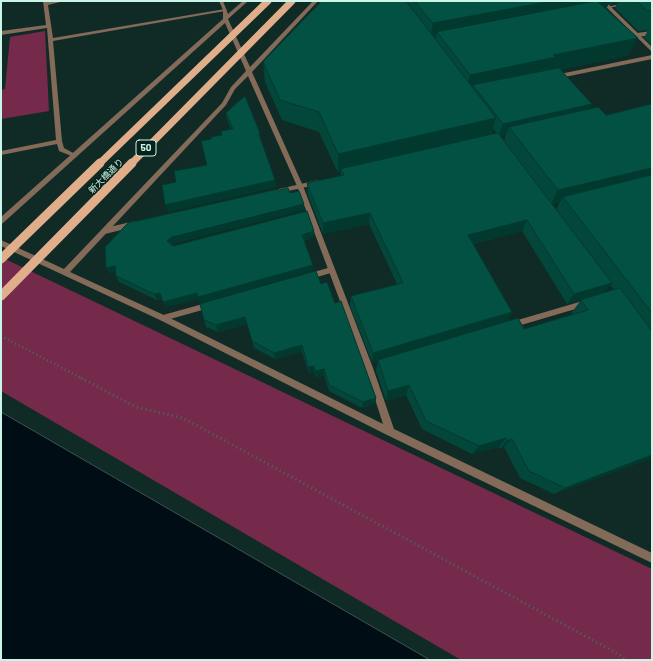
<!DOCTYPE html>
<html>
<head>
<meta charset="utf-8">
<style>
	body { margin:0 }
	#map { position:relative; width:653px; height:661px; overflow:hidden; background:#102b25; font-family:Barlow,sans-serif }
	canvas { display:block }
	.frame { position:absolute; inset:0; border:2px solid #ccf5e9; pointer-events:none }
</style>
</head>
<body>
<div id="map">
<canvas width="653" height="661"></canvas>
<div class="frame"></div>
</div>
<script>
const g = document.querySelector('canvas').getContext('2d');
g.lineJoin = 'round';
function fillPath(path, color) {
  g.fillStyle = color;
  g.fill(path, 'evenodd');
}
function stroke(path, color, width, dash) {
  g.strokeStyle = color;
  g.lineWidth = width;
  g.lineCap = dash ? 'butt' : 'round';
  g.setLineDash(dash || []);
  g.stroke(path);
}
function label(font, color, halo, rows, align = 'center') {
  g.font = font + ' Barlow,"Noto Sans JP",sans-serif';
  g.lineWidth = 3;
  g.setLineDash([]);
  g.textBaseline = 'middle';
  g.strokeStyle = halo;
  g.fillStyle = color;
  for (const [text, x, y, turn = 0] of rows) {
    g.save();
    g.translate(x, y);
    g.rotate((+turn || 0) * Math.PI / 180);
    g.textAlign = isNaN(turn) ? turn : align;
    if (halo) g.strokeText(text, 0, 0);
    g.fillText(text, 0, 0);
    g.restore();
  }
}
fillPath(new Path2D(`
	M45 31 49 111 1 119V90L5 89 10 37Z
	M1 257 652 569V660H461L1 391Z`), '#752a4c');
const water = new Path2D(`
	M1 412 430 660H1Z`);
fillPath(water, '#010d15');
stroke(water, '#3e5355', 1);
stroke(new Path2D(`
	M1 336 83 379`), '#496860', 2.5, [1, 3]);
stroke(new Path2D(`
	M81 378 136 407 183 418 620 655 625 660`), '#496860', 3, [1, 3.5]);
fillPath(new Path2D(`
	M43 1 48 2 64 1 48 5 53 38 225 9 227 10 225 11 53 41 62 141 64 148 77 155 74 157 59 151 57 144 1 155V151L56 140 47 28 1 35V31L46 25Z
	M636 1H647L608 8 606 7Z
	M652 31V35L637 37 634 35 637 33Z
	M652 55V59L555 79 552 77 555 75Z
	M318 180H320V184L279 193 276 191 279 189Z
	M135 221 137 222 139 224 137 226 105 234 101 231 105 228Z
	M331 267 334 268 335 270 334 272 307 280 303 277 304 275Z
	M210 302 213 303 214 305 213 307 163 321 160 320 159 318 160 316 163 315Z`), '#836a59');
fillPath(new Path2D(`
	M219 1H223L228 14 243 1H248L228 19 250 67 313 1H318L252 72 303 186 373 368 394 429 652 553V563L387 435 160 320 1 246V240L64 269 222 103 231 87 246 71 225 23 3 223 1 224V217L223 19V10ZM248 76 297 186 365 368 383 424 166 316 70 272 226 105 235 89Z
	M600 1H605L652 47V52Z
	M586 300 589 301 590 303 589 305 511 328 508 327 507 325 508 323 511 322Z`), '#836a59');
stroke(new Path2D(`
	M99 164 268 1
	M131 164 292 1`), '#e1ae8b', 7);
stroke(new Path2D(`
	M1 259 100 163
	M1 296 132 163`), '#e1ae8b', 9);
fillPath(new Path2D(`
	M322 1H652V45L644 38 648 30 638 31 615 8 617 3 611 5 609 3 606 9 629 55 560 70 589 109 606 115 652 104V458L554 494 520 478 504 447 500 449 499 447 472 454 422 429 406 395 386 401 376 371 378 360 372 362 350 306 351 296 397 284 369 224 323 234 308 195 307 183 341 176V172L338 173 319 132 282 120 265 82 263 62ZM493 128 496 133 491 135ZM506 135 504 140 501 136ZM560 202 556 209 552 204ZM522 231 567 304 581 300 572 312 573 314 524 329 507 322 512 312 473 244ZM610 285 614 290 604 293Z
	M226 113 261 141 276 187 168 212 176 182 207 165 211 139 222 135 221 131 231 129 227 120Z
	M279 190 290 193 304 210 175 243 172 245 173 246 314 231V237L304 241 313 270 200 303 199 299 165 307 162 299 157 300 119 282 116 276 115 272 109 273Z
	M321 284 335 303 376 398 375 404 362 408 329 391 324 375 316 378 314 372 309 374 302 352 275 359 254 348 247 324 218 332 206 327 204 320Z`), '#03463a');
fillPath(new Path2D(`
	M552 1H610L606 9 437 32 435 42 429 43 433 23Z
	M612 1H618L617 3 611 5Z
	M638 38 629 55 550 72 473 85 471 91 466 92 470 75 553 55Z
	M592 104 585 116 509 127 506 135 499 136 503 124Z
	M496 118 489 138 341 169V172L338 173V154Z
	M652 168V180L563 197 560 202 551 204 558 190Z
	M275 180 276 187 168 212 165 205Z
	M304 204V210L175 243 170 247 167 241 172 237Z
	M370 213 369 224 323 234V223Z
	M527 220 522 231 464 246 468 235Z
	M314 231V237L302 241V235Z
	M313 265V270L200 303 199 299 165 307 163 302Z
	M115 266 118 271 109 273 106 268Z
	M612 283 604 293 567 304 574 294Z
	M160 293 162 298 157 300 154 294Z
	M512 312 507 322 372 362 373 353Z
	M245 317 247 324 218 332 216 325Z
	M302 345V352L275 359 274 353Z
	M314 366V372L309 374 308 367Z
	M324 369V375L316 378 315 371Z
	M409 385 406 395 386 401 388 391Z
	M376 398 375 404 362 408 363 402Z
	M506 438 499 447 472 454 479 446Z
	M512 439 504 447 500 449 507 441Z
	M652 455V458L554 494 565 488Z`), '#02392f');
const building = new Path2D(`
	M322 1H406L496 118 338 154 319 112 280 100 263 62Z
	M415 1H552L433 23Z
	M597 1 638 38 553 55 556 57 470 75 437 32Z
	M637 1H652V11H648Z
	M559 68 592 104 503 124 473 85Z
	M245 96 260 133 259 134 275 180 165 205 162 185 176 182 174 171 207 165 201 141 211 139V137L222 135 221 131 233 129 226 113Z
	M652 104V168L558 190 509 127 598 107 606 115Z
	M498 133 612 283 574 294 527 220 468 235 512 312 373 353 351 296 403 283 370 213 323 223 307 183 344 175 341 169Z
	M652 175V313L563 197Z
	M288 188 290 193 299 191 304 204 172 237 167 241 173 246 307 211 314 231 302 235 313 265 198 297 197 293 163 302 160 293 154 294 116 276 115 266 106 268 105 247 128 223 278 189 279 190Z
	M316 271 321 284 327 282 335 303 341 301 376 398 363 402 329 385 324 369 315 371 314 366 308 367 302 345 274 353 252 341 245 317 216 325 204 320 200 304Z
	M620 288 652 331V455L565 488 529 471 512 439 507 441 506 438 479 446 426 421 409 385 388 391 378 360 518 318 524 329 588 310 581 300Z`);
fillPath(building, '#035143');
stroke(building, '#02392f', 1);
label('9px', '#ccf5e9', '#06221b', [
	["新大橋通り",106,176,-45]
]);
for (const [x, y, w] of [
	[146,148,20]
]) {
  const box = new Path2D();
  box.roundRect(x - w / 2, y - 8, w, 16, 3);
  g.fillStyle = '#06221b';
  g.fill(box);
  stroke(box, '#ccf5e9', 1);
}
label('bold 10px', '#ccf5e9', null, [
	["50",146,148]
]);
</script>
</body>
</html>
